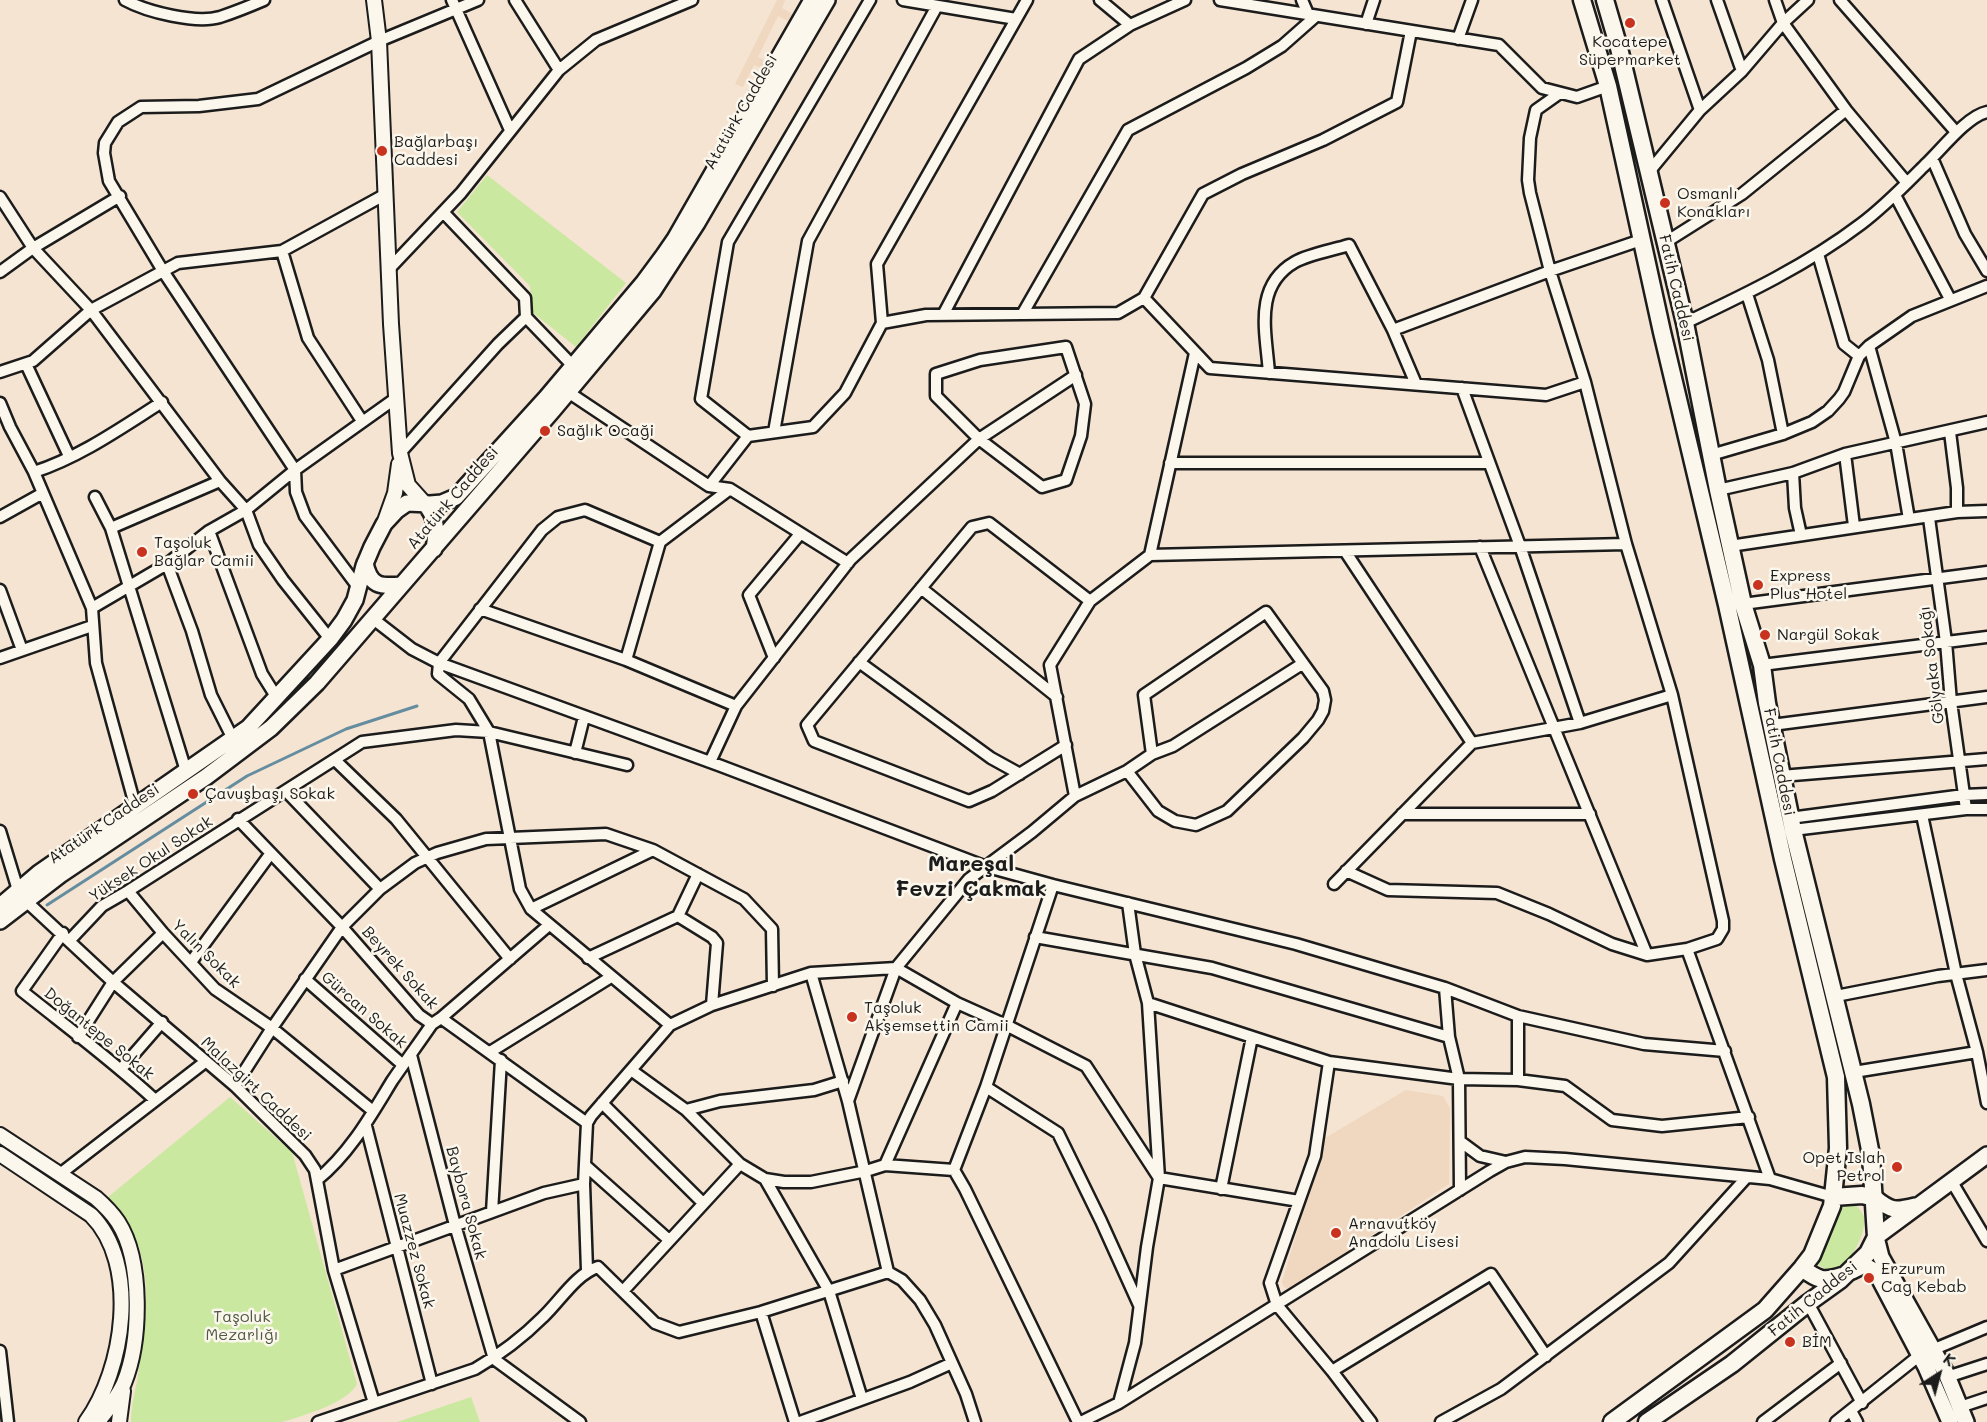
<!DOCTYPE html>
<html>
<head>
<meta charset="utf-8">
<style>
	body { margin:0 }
	#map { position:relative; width:1987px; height:1422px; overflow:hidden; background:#f5e4d2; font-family:Mali,sans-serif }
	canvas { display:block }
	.north { position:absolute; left:1909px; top:1344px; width:60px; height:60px; -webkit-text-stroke:4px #fbf7ec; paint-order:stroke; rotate:36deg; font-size:16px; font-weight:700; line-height:24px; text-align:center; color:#1c1c1c }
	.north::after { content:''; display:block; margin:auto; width:21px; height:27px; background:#1c1c1c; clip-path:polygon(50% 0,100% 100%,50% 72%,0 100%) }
</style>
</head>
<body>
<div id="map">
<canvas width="1987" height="1422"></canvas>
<div class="north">K</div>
</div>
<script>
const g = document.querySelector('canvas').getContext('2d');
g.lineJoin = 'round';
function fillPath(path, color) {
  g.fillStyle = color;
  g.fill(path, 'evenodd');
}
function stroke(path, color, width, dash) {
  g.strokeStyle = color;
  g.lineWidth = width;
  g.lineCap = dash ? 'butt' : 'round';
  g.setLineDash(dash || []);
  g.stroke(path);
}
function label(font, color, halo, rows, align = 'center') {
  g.font = font + ' Mali,sans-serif';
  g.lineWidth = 5;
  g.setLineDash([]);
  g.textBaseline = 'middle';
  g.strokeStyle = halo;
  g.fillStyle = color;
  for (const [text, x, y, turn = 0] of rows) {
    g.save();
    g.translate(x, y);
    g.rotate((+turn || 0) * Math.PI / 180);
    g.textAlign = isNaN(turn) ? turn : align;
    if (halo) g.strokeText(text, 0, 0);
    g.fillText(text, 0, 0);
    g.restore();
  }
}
fillPath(new Path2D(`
	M777 0H785L782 8 804 20 814 0H823L772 103 766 99 777 76 770 73 768 77 761 74 763 69 754 65 743 87 735 84ZM778 16 800 27 781 68 774 65 775 62 768 59 767 61 758 57Z
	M1406 1090 1443 1096 1450 1108 1449 1184 1290 1289 1284 1287 1282 1282 1325 1138Z`), '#f0d7c0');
fillPath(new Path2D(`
	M487 175 626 283 576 347 532 312 530 286 457 212Z
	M230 1097 292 1152 357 1384C348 1403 302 1416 282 1422H131C131 1407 135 1391 138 1376 148 1311 158 1249 108 1197Z
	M1846 1204 1856 1205C1859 1209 1863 1213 1864 1217 1867 1233 1849 1269 1831 1270 1827 1270 1822 1267 1818 1265V1259L1838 1212Z
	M471 1397 480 1422H397Z`), '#cae8a0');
stroke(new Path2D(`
	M47 905 247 776 346 729 417 706`), '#658da0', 3);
const minor = new Path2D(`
	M125 0C147 12 196 24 220 17 235 12 250 6 264 0
	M452 0 510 130
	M515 0 559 70
	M870 0 728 242 701 399 748 436 813 427 845 393 882 323 926 315 1118 313 1144 298 1210 368 1546 395 1585 382
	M903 0 1016 19
	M1100 0 1130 25 1185 0
	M1220 0 1499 45 1542 88 1577 97 1608 86
	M1302 0 1308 14
	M1662 0 1700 110
	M1717 0 1742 71
	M1775 0 1783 23 1846 110 1907 183
	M1840 0 1956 132
	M1366 24 1374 0
	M1458 39 1472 0
	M1932 158 1965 234 1987 271
	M1648 173 1700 110 1742 71 1783 23 1808 0
	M1895 195 1950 299
	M0 197 33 248 91 310 220 481 246 510 259 545 283 580 330 639
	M443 212 525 298 526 317 573 366
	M1666 242 1742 194 1846 110
	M282 251 308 338 362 421
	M1818 254 1844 344 1859 356
	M389 269 461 193 559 70 596 40 692 0
	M0 272 33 248 120 196
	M1747 294 1768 360 1783 434
	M1144 298 1203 194 1242 174 1323 140 1397 102 1411 31
	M1023 313 1128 130 1246 68 1282 46 1316 16
	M943 315 1079 59 1130 25
	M882 323 877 264 1027 0
	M1685 323C1746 294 1807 265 1861 224 1884 207 1905 185 1925 165 1941 150 1967 116 1987 112
	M1393 330 1550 271 1641 240
	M1869 346 1896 443 1909 519
	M1066 347 1085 404 1081 436 1066 480 1042 487 979 439 936 396V374L980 360Z
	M26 364 69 456
	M0 372 33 361 91 310 178 263 282 251 386 194
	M1269 373C1266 332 1253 286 1295 262 1309 254 1333 250 1349 245L1393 330 1416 384
	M1462 388 1520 546 1580 723
	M568 392 709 486 730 489 848 563
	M0 403 10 427 34 472 92 608 96 663 135 805
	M774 432 808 241 937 6
	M1950 432 1957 488V512
	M400 453 498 344 526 317
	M1845 454 1854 526
	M1711 455 1783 434 1812 422 1828 411 1839 399 1844 392 1859 356 1869 346 1912 316 1987 286
	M1170 463H1489
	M34 472C80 457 121 428 162 402
	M1793 473 1795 508 1801 535
	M709 486 748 436
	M1718 490 1793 473 1845 454 1987 422
	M95 497 111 528 186 771
	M0 517 43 493
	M1929 518 1946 642 1951 702 1966 809
	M111 528 220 481
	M209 531 262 674 277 698
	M660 542 585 510 558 517 542 530 439 663 438 674 469 699 489 732 520 889 531 909 670 1025
	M1730 546 1957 512 1987 511
	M1480 547 1647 955
	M1345 551 1472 743 1580 723 1672 695
	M1150 555 1626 544
	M167 564 192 631 211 695 233 739
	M358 587 305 516 296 492 295 470 163 271 109 181 104 153 105 143 118 122 141 107 199 106 258 99 379 41 478 0
	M921 588 1057 697
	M0 590 22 650
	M1743 604 1987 572
	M92 608 167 564 209 531 246 510 295 470 396 398
	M480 609 626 660 736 706
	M372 618 412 649 439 663 721 766 984 866 1053 885 1296 944 1445 988 1518 1016 1644 1044 1725 1051
	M0 658 92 626
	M774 658 749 595 800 534
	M626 660 660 542 730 489
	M859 662 991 758 1020 774
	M1762 665 1987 637
	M1772 725 1987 697
	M1066 745 992 791 969 801 814 741 807 725 972 527 989 523 1090 601
	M575 753 584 717
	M335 760 396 819 510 959
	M710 762 736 706 851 559 979 439 1076 375
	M1127 771 1158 811 1175 821 1196 825 1227 811 1303 738 1318 720 1323 711 1325 700 1323 691 1266 612 1144 695 1152 754
	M1781 776 1987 759
	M286 791 380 889
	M1075 796 1050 665 1090 601 1150 555 1195 353
	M1402 814H1590
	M1922 815 1956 974 1977 1052 1987 1103
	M1790 818 1964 795 1987 794
	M238 819 342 927 419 1015 432 1024 441 1018 587 1123
	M1793 830 1966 809H1987
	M0 831 18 890 26 901 113 982 235 1086 305 1155 315 1170 334 1270 374 1403
	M1346 871 1388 890 1497 893 1549 914 1612 944 1647 955 1687 949 1717 939 1723 929V921L1672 695 1626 544 1585 382 1550 271 1530 193 1528 180 1530 138 1536 110 1560 93
	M1334 884 1472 743
	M128 891 163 933 215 989 272 1028 373 1111
	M531 909 653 850
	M678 916 712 937 717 943 712 1005
	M63 933 22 991C67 1027 113 1061 155 1100
	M1035 937 1212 968 1449 1037
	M69 941 102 906 128 891 362 742 456 730 489 732 627 765
	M1687 949 1770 1179
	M588 958 678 916 698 874
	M191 962 271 853
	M811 973 848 1101 888 1272 902 1280 920 1300 935 1325 966 1394 975 1422
	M305 979 403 1065
	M1445 988 1449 1037 1459 1079 1460 1190
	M1836 996 1938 976 1987 970
	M1148 1003 1329 1062 1459 1079 1518 1080 1565 1086 1612 1120 1662 1126 1749 1117
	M441 1018 549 925
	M78 1037 113 982 163 933
	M490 1052 611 977
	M411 1055 455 1225 494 1359 580 1422
	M1329 1062 1315 1156 1270 1283 1277 1305 1332 1371 1371 1422
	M121 1069 162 1022
	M631 1070 686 1110 740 1164 765 1179 784 1182H811L866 1171 885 1165 954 1170 965 1189 1078 1422
	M1854 1072 1977 1052
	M1518 1080V1016
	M235 1086 272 1028 342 927 380 889 415 863 437 853 486 839 606 834 653 850 744 899 772 929 773 986
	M986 1087 1058 1133 1101 1221 1139 1305
	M848 1101 896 968 969 879 1032 832 1075 796 1127 771 1152 754 1173 746 1302 664
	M602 1103 703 1203
	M686 1110 720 1101 814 1090 843 1081
	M366 1126 432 1384
	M1461 1142 1480 1156 1506 1162
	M885 1165 957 1003
	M586 1166 669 1240
	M954 1170 986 1087 1053 885
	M60 1174 205 1062
	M765 1179 829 1291 862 1399
	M317 1180C350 1153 370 1117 392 1081 405 1062 419 1043 432 1024
	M1952 1182 1987 1241
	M1221 1189 1252 1037
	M492 1212 501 1060
	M334 1270 544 1193 584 1184
	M587 1270 584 1184 587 1123 591 1116 670 1025 712 1005 811 973 896 968 957 1003 1006 1025 1086 1066 1159 1178 1299 1201
	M624 1290 740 1164
	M1808 1303 1862 1403
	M761 1312 795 1422
	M0 1351 8 1422
	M1332 1371 1491 1274 1546 1356
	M1947 1377 1987 1364
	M1119 1403 1135 1343 1147 1247 1159 1178 1148 1003 1135 954 1128 903
	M1960 1407 1987 1398
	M1851 1411 1857 1422
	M318 1422 475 1369C499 1355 523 1337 543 1317 560 1301 576 1274 598 1267L655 1323 679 1332 761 1312 888 1272
	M800 1422 910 1382 952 1363
	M1081 1422 1119 1403 1490 1171 1506 1162 1525 1157 1565 1159 1770 1179 1833 1197
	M1441 1422 1501 1389 1669 1263 1746 1178
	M1763 1422 1841 1363
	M1836 1422 1920 1355 1987 1327`);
const tertiary = new Path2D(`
	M374 0 379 41 391 324 400 453 408 485 425 504
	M385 521 395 493 399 464
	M0 1135 96 1198C104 1205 112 1213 118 1222 143 1261 141 1341 124 1383 118 1397 107 1410 98 1422
	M0 1154 91 1215C140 1264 124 1370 86 1422
	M119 1422 123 1391`);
const secondary = new Path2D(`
	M425 504C437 517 437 532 434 549
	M365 563C370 586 380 587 401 585
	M0 906 39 873 248 728 330 639 344 620 355 600 364 566 372 547 384 524 397 510 407 503 430 504 442 503 456 497 546 398 644 282 664 255 675 239 812 0
	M0 921 60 875 206 777 271 728 317 683 553 410 653 291 697 223 827 0
	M1875 1198C1891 1211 1895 1211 1915 1206
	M1852 1271 1864 1265 1876 1272 1926 1367 1950 1422
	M1966 1422 1946 1373 1881 1257 1876 1237 1987 1155`);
const primary = new Path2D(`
	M1582 0 1608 86 1662 332 1727 605 1783 859 1836 1077 1838 1148 1832 1206 1812 1255 1802 1268 1765 1310 1612 1422
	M1605 0 1619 48 1685 323 1718 490 1743 604 1762 665 1767 703 1793 830 1861 1104 1871 1155 1876 1237 1868 1253 1840 1280 1808 1303 1732 1364 1647 1422
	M1833 1197 1862 1195 1875 1198
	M1802 1268C1818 1280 1823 1282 1842 1276`);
stroke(minor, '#1c1c1c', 15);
stroke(tertiary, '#1c1c1c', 18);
stroke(secondary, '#1c1c1c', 20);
stroke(primary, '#1c1c1c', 21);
stroke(minor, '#fbf7ec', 10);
stroke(tertiary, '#fbf7ec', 14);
stroke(secondary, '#fbf7ec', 15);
stroke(primary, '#fbf7ec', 16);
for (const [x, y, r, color] of [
	[1630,23,6,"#c8321e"],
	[382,151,6,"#c8321e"],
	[1665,203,6,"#c8321e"],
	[545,431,6,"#c8321e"],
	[142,552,6,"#c8321e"],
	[1758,585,6,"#c8321e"],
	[1765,635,6,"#c8321e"],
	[193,794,6,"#c8321e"],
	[852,1017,6,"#c8321e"],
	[1897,1167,6,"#c8321e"],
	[1336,1233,6,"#c8321e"],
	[1869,1278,6,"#c8321e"],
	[1790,1342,6,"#c8321e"]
]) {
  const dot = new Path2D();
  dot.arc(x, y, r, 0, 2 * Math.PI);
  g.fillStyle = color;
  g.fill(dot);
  stroke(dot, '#fbf7ec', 2);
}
label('16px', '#1c1c1c', '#fbf7ec', [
	["Kocatepe",1630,42,"center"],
	["Süpermarket",1630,60,"center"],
	["Bağlarbaşı",394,142],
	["Caddesi",394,160],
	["Osmanlı",1677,194],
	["Konakları",1677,212],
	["Sağlık Ocaği",557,431],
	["Taşoluk",154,543],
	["Bağlar Camii",154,561],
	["Express",1770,576],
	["Plus Hotel",1770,594],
	["Nargül Sokak",1777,635],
	["Çavuşbaşı Sokak",205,794],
	["Taşoluk",864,1008],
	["Akşemsettin Camii",864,1026],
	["Opet Islah",1885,1158,"right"],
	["Petrol",1885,1176,"right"],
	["Arnavutköy",1348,1224],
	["Anadolu Lisesi",1348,1242],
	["Erzurum",1881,1269],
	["Cag Kebab",1881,1287],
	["BİM",1802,1342]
], 'left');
label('16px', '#1c1c1c', '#fbf7ec', [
	["Atatürk Caddesi",741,112,-60],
	["Fatih Caddesi",1676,288,77],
	["Atatürk Caddesi",453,498,-49],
	["Gölyaka Sokağı",1932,665,-97],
	["Fatih Caddesi",1779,762,79],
	["Atatürk Caddesi",104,824,-34],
	["Yüksek Okul Sokak",151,859,-33],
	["Yalın Sokak",206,954,45],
	["Beyrek Sokak",400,968,48],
	["Gürcan Sokak",364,1010,41],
	["Doğantepe Sokak",99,1034,39],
	["Malazgirt Caddesi",256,1089,43],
	["Baybora Sokak",466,1203,75],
	["Muazzez Sokak",414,1251,75],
	["Fatih Caddesi",1813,1299,-39]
]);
label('16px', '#505944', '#fbf7ec', [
	["Taşoluk",242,1317],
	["Mezarlığı",242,1335]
]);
label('bold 22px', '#1c1c1c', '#fbf7ec', [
	["Mareşal",971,864],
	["Fevzi Çakmak",971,889]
]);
</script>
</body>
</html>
